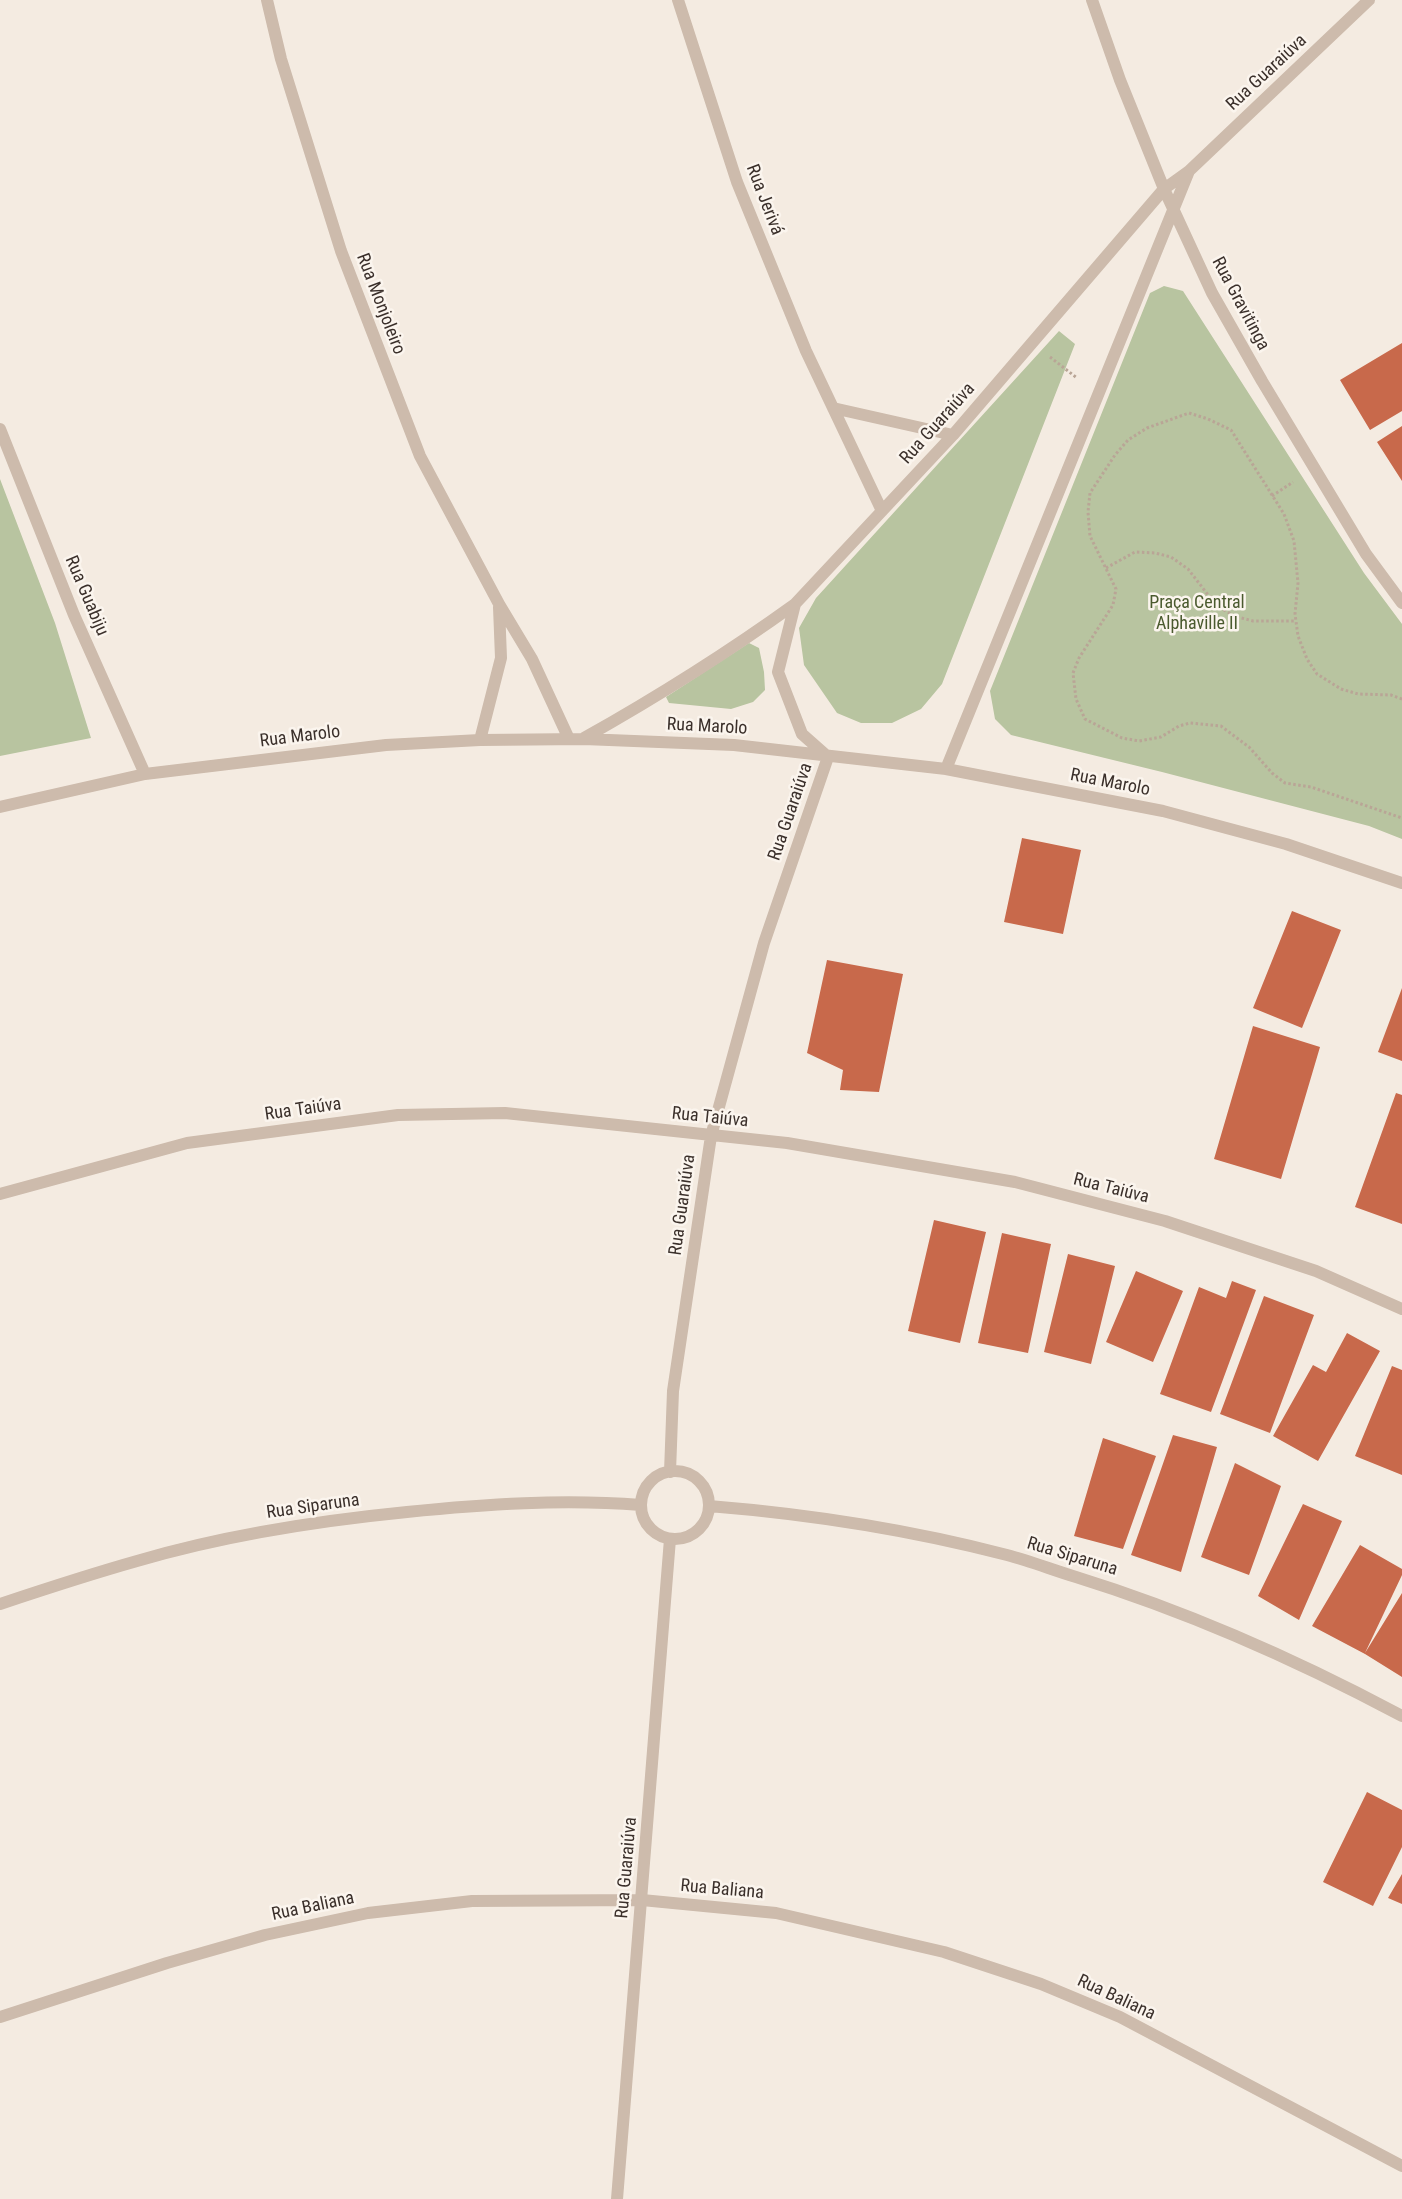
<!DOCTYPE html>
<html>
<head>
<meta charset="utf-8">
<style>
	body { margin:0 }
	canvas { display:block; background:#f4ebe1 }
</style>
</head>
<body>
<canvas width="1402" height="2199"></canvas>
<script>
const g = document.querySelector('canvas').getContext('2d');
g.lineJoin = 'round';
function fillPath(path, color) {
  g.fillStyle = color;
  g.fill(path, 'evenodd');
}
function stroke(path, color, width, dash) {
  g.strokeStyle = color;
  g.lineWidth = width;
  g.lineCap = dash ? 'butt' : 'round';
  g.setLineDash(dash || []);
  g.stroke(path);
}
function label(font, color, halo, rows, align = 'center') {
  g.font = font + ' "Roboto Condensed",sans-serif';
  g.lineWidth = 5;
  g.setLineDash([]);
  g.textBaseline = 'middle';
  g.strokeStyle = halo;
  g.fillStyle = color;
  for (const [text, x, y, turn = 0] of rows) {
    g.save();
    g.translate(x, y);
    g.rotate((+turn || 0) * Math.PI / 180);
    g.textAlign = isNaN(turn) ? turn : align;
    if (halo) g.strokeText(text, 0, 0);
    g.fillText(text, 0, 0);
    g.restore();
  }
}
fillPath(new Path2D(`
	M1164 286 1183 291 1364 573 1402 624V839L1369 826 1162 772 1011 735 995 719 990 691 1150 293Z
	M1059 331 1075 344 942 684 921 709 892 723H861L837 713 804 665 799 628 816 598Z
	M0 479 55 623 91 738 0 756Z
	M749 643 759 648 764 672 765 690 753 702 731 709 669 703 666 697Z`), '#b8c4a0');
fillPath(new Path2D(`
	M1402 343V411L1370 430 1340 380Z
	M1402 426V481L1377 442Z
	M1022 838 1081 850 1063 934 1004 922Z
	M1292 911 1341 930 1302 1028 1253 1008Z
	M827 960 903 974 879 1092 840 1090 843 1070 807 1053Z
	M1402 988V1061L1378 1052Z
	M1253 1026 1320 1047 1281 1179 1214 1159Z
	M1396 1093 1402 1095V1224L1355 1207Z
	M934 1220 986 1232 960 1343 908 1331Z
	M1002 1233 1051 1244 1028 1353 978 1343Z
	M1068 1254 1115 1266 1091 1364 1044 1352Z
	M1136 1271 1183 1291 1153 1362 1106 1342Z
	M1232 1281 1256 1290 1211 1412 1160 1394 1199 1287 1226 1298Z
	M1264 1296 1314 1315 1270 1433 1220 1414Z
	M1347 1333 1380 1351 1318 1461 1273 1436 1313 1365 1326 1372Z
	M1392 1366 1402 1370V1475L1355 1456Z
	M1173 1435 1217 1447 1181 1572 1131 1555Z
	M1103 1438 1156 1456 1123 1549 1074 1536Z
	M1235 1463 1281 1486 1249 1575 1201 1557Z
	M1303 1504 1342 1521 1299 1620 1258 1596Z
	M1360 1545 1402 1569V1575L1365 1653 1402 1593V1677L1365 1654 1312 1626Z
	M1367 1792 1402 1810V1847L1373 1906 1323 1882Z
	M1402 1874V1904L1388 1898Z`), '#c8694b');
stroke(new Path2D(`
	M1050 357 1077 378
	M1272 496 1293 482
	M1106 568 1135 552 1155 553 1171 557 1188 569 1216 605 1234 616 1253 621H1295
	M1402 699 1391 695 1358 694 1341 689 1317 674 1307 659 1298 636 1295 614 1298 583 1294 541 1284 514 1231 430 1208 419 1189 413 1147 428 1128 440 1115 455 1090 493 1088 512 1090 536 1116 589 1113 605 1079 658 1073 673 1076 699 1085 719 1122 738 1139 741 1161 737 1179 726 1190 723 1221 726 1249 747 1272 773 1285 783 1311 787 1402 818`), '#b9a596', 3, [2.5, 2.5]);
stroke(new Path2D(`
	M267 0 281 59 341 251 420 456 499 604 532 659 569 739
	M678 0 737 182 806 351 882 511
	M1092 0 1120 80 1164 189 1212 293 1262 381 1366 554 1402 603
	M833 408 953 435
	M0 429 74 615 145 774
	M584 738C657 697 727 653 795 604
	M480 740 501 658 499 607
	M946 769 1189 171
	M0 807 145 774 386 745 480 740 584 739 734 745 946 769 1163 811 1286 844 1402 883
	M0 1194 187 1143 398 1115 505 1113 787 1143 1015 1182 1165 1221 1316 1271 1402 1309
	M641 1505a34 34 0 1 1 68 0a34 34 0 1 1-68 0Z
	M670 1472 673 1391 711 1136 764 943 828 757 802 734 778 672 795 604 953 435 1164 189 1189 171 1369 0
	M709 1506C808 1514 911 1530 1007 1555 1030 1561 1053 1570 1076 1577 1189 1612 1297 1660 1402 1716
	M0 1604C45 1589 91 1574 137 1561 225 1535 316 1521 407 1512 485 1504 563 1499 641 1505
	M0 2017 167 1963 265 1935 368 1913 472 1901 642 1900 776 1913 944 1952 1041 1984 1120 2017 1402 2166
	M617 2199 670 1539`), '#cdbbac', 12);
label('18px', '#3b302b', '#fbf5ee', [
	["Rua Guaraiúva",1267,73,-43],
	["Rua Jerivá",764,200,69],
	["Rua Monjoleiro",380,304,69],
	["Rua Gravitinga",1240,304,62],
	["Rua Guaraiúva",938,424,-48],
	["Rua Guabiju",86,596,67],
	["Rua Marolo",707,727,3],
	["Rua Marolo",300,737,-7],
	["Rua Marolo",1110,783,11],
	["Rua Guaraiúva",791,812,-71],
	["Rua Taiúva",303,1110,-8],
	["Rua Taiúva",710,1118,6],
	["Rua Taiúva",1111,1189,14],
	["Rua Guaraiúva",683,1205,-82],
	["Rua Siparuna",313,1507,-8],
	["Rua Siparuna",1072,1557,17],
	["Rua Guaraiúva",627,1868,-85],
	["Rua Baliana",722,1890,5],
	["Rua Baliana",313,1907,-12],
	["Rua Baliana",1116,1998,25]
]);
label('18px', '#4a5a2e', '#fbf5ee', [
	["Praça Central",1197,603],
	["Alphaville II",1197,624]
]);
</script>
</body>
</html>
